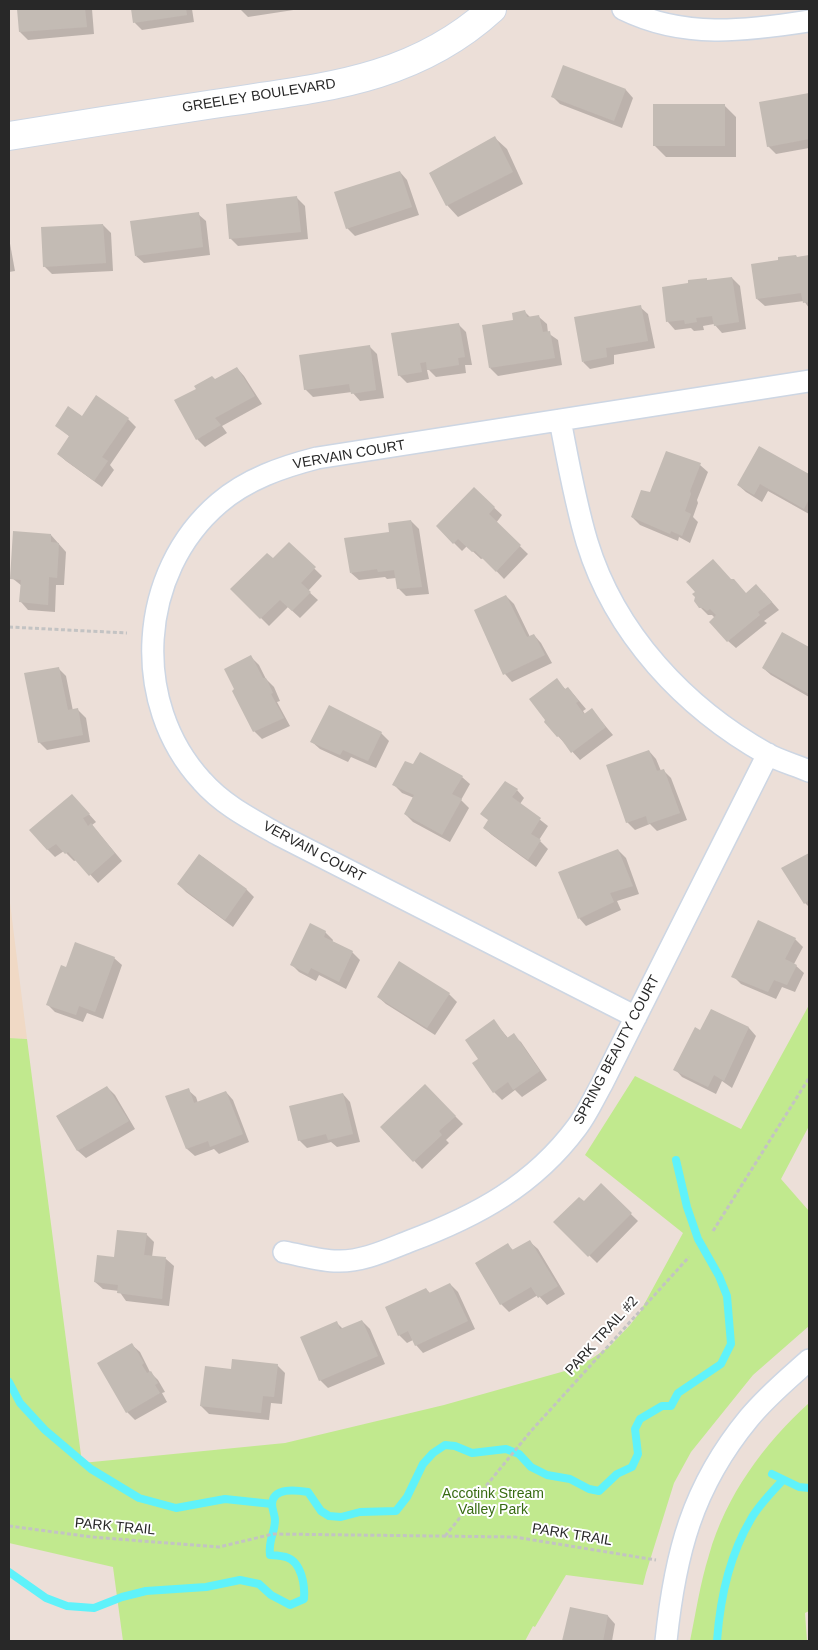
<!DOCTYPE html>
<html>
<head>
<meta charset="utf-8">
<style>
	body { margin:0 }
	#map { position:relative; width:818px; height:1650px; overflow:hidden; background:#ecdfd8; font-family:Arial,sans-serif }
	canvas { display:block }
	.frame { position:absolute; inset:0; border:10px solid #282828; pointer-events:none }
</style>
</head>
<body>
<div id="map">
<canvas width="818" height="1650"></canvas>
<div class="frame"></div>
</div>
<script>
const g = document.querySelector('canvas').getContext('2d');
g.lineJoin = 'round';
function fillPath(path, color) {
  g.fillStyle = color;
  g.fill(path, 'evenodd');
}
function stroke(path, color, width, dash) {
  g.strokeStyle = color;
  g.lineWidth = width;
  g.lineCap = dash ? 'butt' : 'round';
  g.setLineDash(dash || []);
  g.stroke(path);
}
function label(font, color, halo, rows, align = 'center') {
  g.font = font + ' Arial,sans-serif';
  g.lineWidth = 4;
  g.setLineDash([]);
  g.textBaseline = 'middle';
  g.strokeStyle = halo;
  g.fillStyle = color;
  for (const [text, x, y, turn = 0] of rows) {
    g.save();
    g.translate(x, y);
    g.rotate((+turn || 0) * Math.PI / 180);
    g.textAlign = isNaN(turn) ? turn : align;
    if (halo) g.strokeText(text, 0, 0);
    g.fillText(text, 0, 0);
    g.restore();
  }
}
fillPath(new Path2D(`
	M9 895 27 1039 9 1038Z`), '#f0d9c5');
fillPath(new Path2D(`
	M809 1005V1126L781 1179 809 1211V1326L753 1375 691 1452 674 1483 646 1573 643 1585 566 1575 535 1627 533 1626 525 1641H123L113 1567 9 1543V1038L27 1039 82 1463 285 1443 444 1405 572 1369 591 1359 609 1347 630 1325 640 1312 683 1233 585 1155 635 1076 741 1129Z
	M809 1403V1611L805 1613 807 1641H690C696 1612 700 1584 709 1555 726 1495 764 1444 809 1403Z`), '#c1e98e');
fillPath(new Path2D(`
	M18 9H92L94 34 28 40 20 32Z
	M133 9H192L194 22 142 30 135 23Z
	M240 9H300L248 17Z
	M564 67 626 90 633 98 622 128 560 104 552 96Z
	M809 94V148L776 154 768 146 760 103Z
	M724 105 736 117V157H666L654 145Z
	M495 138 507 149 523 184 458 217 447 205Z
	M400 172 407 180 419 215 355 236 347 228Z
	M297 198 305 206 308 239 238 246 230 238Z
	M198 214 206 221 210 255 144 263 136 256Z
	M103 225 111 233 113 271 52 274 44 266Z
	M9 238 15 271 9 272Z
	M809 256V308L804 301 765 306 757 299 779 261V259Z
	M732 278 740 286 746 329 722 333 714 324 703 326 704 330 694 331 691 328 675 330 668 322 663 288 690 284 706 279 708 281Z
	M640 307 648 314 655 348 614 355V364L590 369 583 362Z
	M525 312 531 318 539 317 547 324 548 333 558 340 562 365 498 376 490 368 514 321Z
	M459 325 466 332 472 365H465L466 373 436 377 429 370H427L429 379 407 383 399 375Z
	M369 346 377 354 384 398 360 401 352 392 313 397 305 389Z
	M237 368 244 376 262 404 222 426 227 433 205 447 197 439 175 401Z
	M82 417 128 419 136 427 110 465 114 470 102 487 66 461 58 454 70 437 57 426Z
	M759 447 809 475V514L768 491 762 502 746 492 738 485Z
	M700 465 708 472 697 500 698 503 693 517 698 522 690 543 679 537 678 541 640 525 632 517 651 494Z
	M474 489 502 515 496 523 528 554 504 579 484 558 481 559 467 546 462 551 437 526Z
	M411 521 419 529 429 594 406 596 398 588 396 578 387 579 385 577 359 580 351 573 390 533Z
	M51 535 66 552 64 585H56L55 612 28 610 21 602 22 586 12 578Z
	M289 544 322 576 308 591 318 600 300 618 288 607 269 626 232 589 273 560Z
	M764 593 779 610 764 621 767 623 736 648 728 641 715 618 712 615H708L700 607 746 594Z
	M506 596 514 604 530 637 534 635 541 643 552 663 512 682 505 674Z
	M783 633 809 649V697L771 675 763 668Z
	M251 657 259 665 266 679 274 687 280 701 277 702 290 726 262 739 254 731Z
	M58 668 66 676 73 711 78 710 86 718 90 742 47 750 39 742Z
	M557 680 566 690 568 688 575 696 586 709 583 711 585 714 592 710 613 735 580 760 558 736Z
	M381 733 389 741 376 768 351 757 348 762 320 749 312 742Z
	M649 751 656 759 661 771 663 770 671 778 687 820 657 831 650 824 635 830 627 822Z
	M462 777 470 784 461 800 469 808 450 842 413 822 405 814 414 798 402 793 394 785Z
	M517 790 524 798 520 804 548 826 539 840 548 849 536 867 492 835 484 828Z
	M79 803 96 822 92 825 122 861 98 883 77 860 74 861 64 851 55 857 47 849Z
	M618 850 626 858 639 894 617 901 621 910 586 926 579 918Z
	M809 854V907L805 903 783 869Z
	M200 855 247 890 254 897 233 927 186 892 178 884Z
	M325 932 333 940 332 943 352 952 360 960 346 989 319 975 316 981 299 972 291 964Z
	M795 939 803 947 794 964 804 973 795 992 782 987 776 999 741 984 733 976Z
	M114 958 122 965 103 1019 87 1013 83 1022 55 1012 48 1005 67 968Z
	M449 994 457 1002 435 1035 386 1004 378 997Z
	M712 1010 749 1028 756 1036 732 1088 722 1081 716 1094 682 1077 675 1069 701 1032Z
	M494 1021 508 1038 513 1035 521 1042 547 1080 522 1097 515 1090 502 1100 494 1092 480 1059Z
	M425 1086 463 1124 446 1140 449 1143 422 1169 382 1127Z
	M107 1087 115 1095 135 1129 86 1158 78 1151 57 1116Z
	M188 1090 196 1097 198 1103 226 1092 233 1100 249 1142 219 1154 214 1149 195 1156 187 1149 167 1097Z
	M343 1094 350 1102 360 1142 337 1147 331 1142 307 1148 299 1140Z
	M601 1185 638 1221 597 1263 555 1222 584 1203Z
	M146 1234 154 1242 152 1257 166 1259 174 1266 169 1306 126 1301 119 1291 103 1289 95 1282 115 1258Z
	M530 1242 538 1249 565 1294 547 1305 538 1295 509 1312 501 1304 508 1245 514 1251Z
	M450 1284 458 1292 475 1329 423 1353 416 1345 413 1340 407 1343 399 1335 426 1289 431 1294Z
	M362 1321 370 1329 385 1364 328 1388 320 1380 337 1323 343 1329Z
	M132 1345 140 1352 150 1372 158 1380 165 1392 162 1393 167 1402 135 1420 127 1412Z
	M277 1365 285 1373 282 1404 271 1403 269 1420 209 1414 201 1406 233 1370Z
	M571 1608 608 1616 615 1624 612 1641H563Z`), '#0003');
stroke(new Path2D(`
	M9 1382 20 1403 45 1430 91 1469 139 1498 176 1508 225 1499 272 1504
	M772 1474 799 1487 809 1488
	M9 1572 46 1598 67 1606 94 1608 122 1597 146 1591 206 1587 240 1580 259 1584 271 1595 290 1605 304 1599C305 1586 302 1562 286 1557 281 1556 275 1555 270 1555 268 1540 275 1533 275 1520 275 1515 272 1510 272 1504 273 1487 296 1490 308 1492L321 1511 329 1516 341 1517 360 1512 396 1511 407 1497 423 1464 433 1453 445 1445 455 1446 472 1453 506 1449 519 1454 531 1467 547 1475 570 1479 589 1489 599 1491 617 1474 632 1467 638 1454 635 1429 640 1419 662 1406H671L678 1393 721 1364 731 1344 727 1296 719 1276 698 1239 687 1207 676 1160
	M717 1641C720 1599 729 1556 751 1519 759 1505 772 1492 783 1480`), '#5ff2fa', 8);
fillPath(new Path2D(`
	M17 9H85L87 27 19 32Z
	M131 9H186L187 15 133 23Z
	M563 65 626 89 614 121 551 97Z
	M809 93V139L767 147 759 102Z
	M653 104H725V146H653Z
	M495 136 513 172 446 206 429 173Z
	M400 171 412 207 346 229 334 192Z
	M297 196 301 232 229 239 226 204Z
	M199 212 203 247 135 256 130 221Z
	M103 224 106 263 43 267 41 227Z
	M796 255 797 257 809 255V302L803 303 801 293 756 299 751 264 778 260V257Z
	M732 277 739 322 714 326 712 316 696 318 697 322 685 324 684 320 666 322 662 287 688 283V280L707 278V280Z
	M641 305 648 341 606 348 607 357 582 362 574 317Z
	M525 310 527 317 539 315 543 332 550 331 555 358 489 368 482 325 513 320 512 313Z
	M459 323 465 357 458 358 459 365 427 370 426 362 420 363 422 372 398 376 391 333Z
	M370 345 376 390 351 394 349 384 304 390 299 355Z
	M237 367 255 396 215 418 221 425 196 440 174 400 196 389 194 386 212 376 215 379Z
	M96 395 129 418 102 457 108 461 94 481 57 454 69 436 55 426 68 406 82 416Z
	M759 446 809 474V499L804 509 760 484 754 495 737 485Z
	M666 451 701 463 690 491 691 494 685 511 691 514 682 536 671 531 670 534 631 517 641 490 650 492Z
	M474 487 495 507 489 514 521 545 496 572 475 551 472 552 458 539 453 544 436 526Z
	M411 520 422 587 397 589 394 570 378 572 377 569 350 573 344 538 389 532 388 523Z
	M13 531 51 534V542L59 543 57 578 49 577 48 605 19 602 21 580 10 579Z
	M289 542 316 567 301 583 311 592 292 611 280 600 260 619 230 589 267 553 273 558Z
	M713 559 731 579H734L746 593 756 584 772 602 758 612 760 615 727 642 709 622 716 615 710 609 707 611 703 608H699L694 601 695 597 692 594 695 592 686 582Z
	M506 595 527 637 534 634 545 655 503 675 474 610Z
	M782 632 809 647V694L762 668Z
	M251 655 263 678H266L273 693 271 694 284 718 253 732 232 691 234 689 224 669Z
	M59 667 68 710 78 708 83 735 38 743 24 673Z
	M557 678 565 689 568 687 579 701 576 703 584 714 592 708 606 727 571 753 559 736 557 737 544 722 545 720 529 699Z
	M329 705 382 732 368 761 343 750 340 755 310 742Z
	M649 750 657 771 664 769 680 813 648 824 646 816 626 823 606 765Z
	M420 752 463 776 452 794 462 799 442 835 404 814 414 795 392 785 405 761 413 764Z
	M505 781 518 789 512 797 541 818 531 834 541 840 528 860 483 828 488 820 480 814Z
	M72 794 90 814 83 818 88 826 91 823 115 853 89 876 68 852 65 854 56 844 47 850 29 830Z
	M618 849 633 886 610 893 614 902 578 919 558 872Z
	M809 853V900L804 904 781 868Z
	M199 854 247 889 225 920 177 884Z
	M758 920 796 938 785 959 797 965 787 985 774 980 768 992 731 977Z
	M310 923 326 931 324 937 353 951 339 982 311 968 308 974 290 965Z
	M75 942 115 957 95 1012 79 1006 76 1015 46 1005 61 965 66 967Z
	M399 961 450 993 427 1028 377 997Z
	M711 1009 749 1027 724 1081 714 1075 708 1087 673 1070 695 1027 700 1030Z
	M494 1019 507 1038 514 1033 540 1071 513 1090 508 1082 493 1093 472 1063 478 1059 465 1040Z
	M425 1084 456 1116 439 1131 442 1135 413 1162 380 1127Z
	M107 1086 129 1121 77 1151 56 1116Z
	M189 1088 194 1103 226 1091 243 1134 210 1147 208 1141 186 1149 165 1096Z
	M343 1093 353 1134 328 1140 326 1134 298 1141 289 1106Z
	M601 1183 632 1213 588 1257 553 1222 579 1197 584 1201Z
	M117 1230 147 1233 144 1255 166 1257 162 1299 117 1293 118 1285 94 1282 97 1255 114 1257Z
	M530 1240 558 1286 538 1298 531 1287 500 1305 475 1263 508 1243 512 1250Z
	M450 1283 468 1321 415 1346 408 1331 398 1336 385 1307 426 1288 429 1293Z
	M362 1320 378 1356 319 1381 300 1337 337 1321 340 1329Z
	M132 1343 144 1363 142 1365 147 1373 151 1371 158 1383 155 1385 160 1393 126 1413 97 1363Z
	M232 1359 278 1364 274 1397 263 1396 261 1413 200 1406 205 1366 231 1369Z
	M570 1607 608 1615 603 1641H562Z`), '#c3bbb4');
const street = new Path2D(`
	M623 9C684 39 745 31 809 21
	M560 420C568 461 575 502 587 542 615 634 685 708 767 754 780 761 795 765 809 771
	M636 1017 279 835C251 819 223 805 202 781 130 703 138 572 219 503 247 479 282 467 317 458L809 381
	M284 1252C301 1255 320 1261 337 1261 362 1262 387 1250 410 1241 477 1216 534 1185 577 1127 587 1114 594 1098 602 1084L768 754
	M666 1641C675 1554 692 1487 749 1418 767 1396 789 1378 809 1360`);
const secondary = new Path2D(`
	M9 136C77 125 146 114 214 104 317 88 411 83 492 9`);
stroke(street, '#cdd6e3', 24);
stroke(secondary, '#cdd6e3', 30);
stroke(new Path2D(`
	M9 627 127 633
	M713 1231 809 1078
	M9 1526 92 1537 219 1547 273 1534 515 1537 656 1560
	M445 1536 531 1431 689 1257`), '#c3c3c3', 3, [4, 2.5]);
stroke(street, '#fff', 21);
stroke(secondary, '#fff', 28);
label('14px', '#282828', '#fff', [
	["GREELEY BOULEVARD",259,96,-9],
	["VERVAIN COURT",349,455,-10],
	["VERVAIN COURT",314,852,28],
	["SPRING BEAUTY COURT",617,1050,-62],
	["PARK TRAIL #2",602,1336,-48],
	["PARK TRAIL",115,1527,5],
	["PARK TRAIL",572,1535,9]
]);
label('14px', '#386b12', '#fff', [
	["Accotink Stream",493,1494],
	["Valley Park",493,1510]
]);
</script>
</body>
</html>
